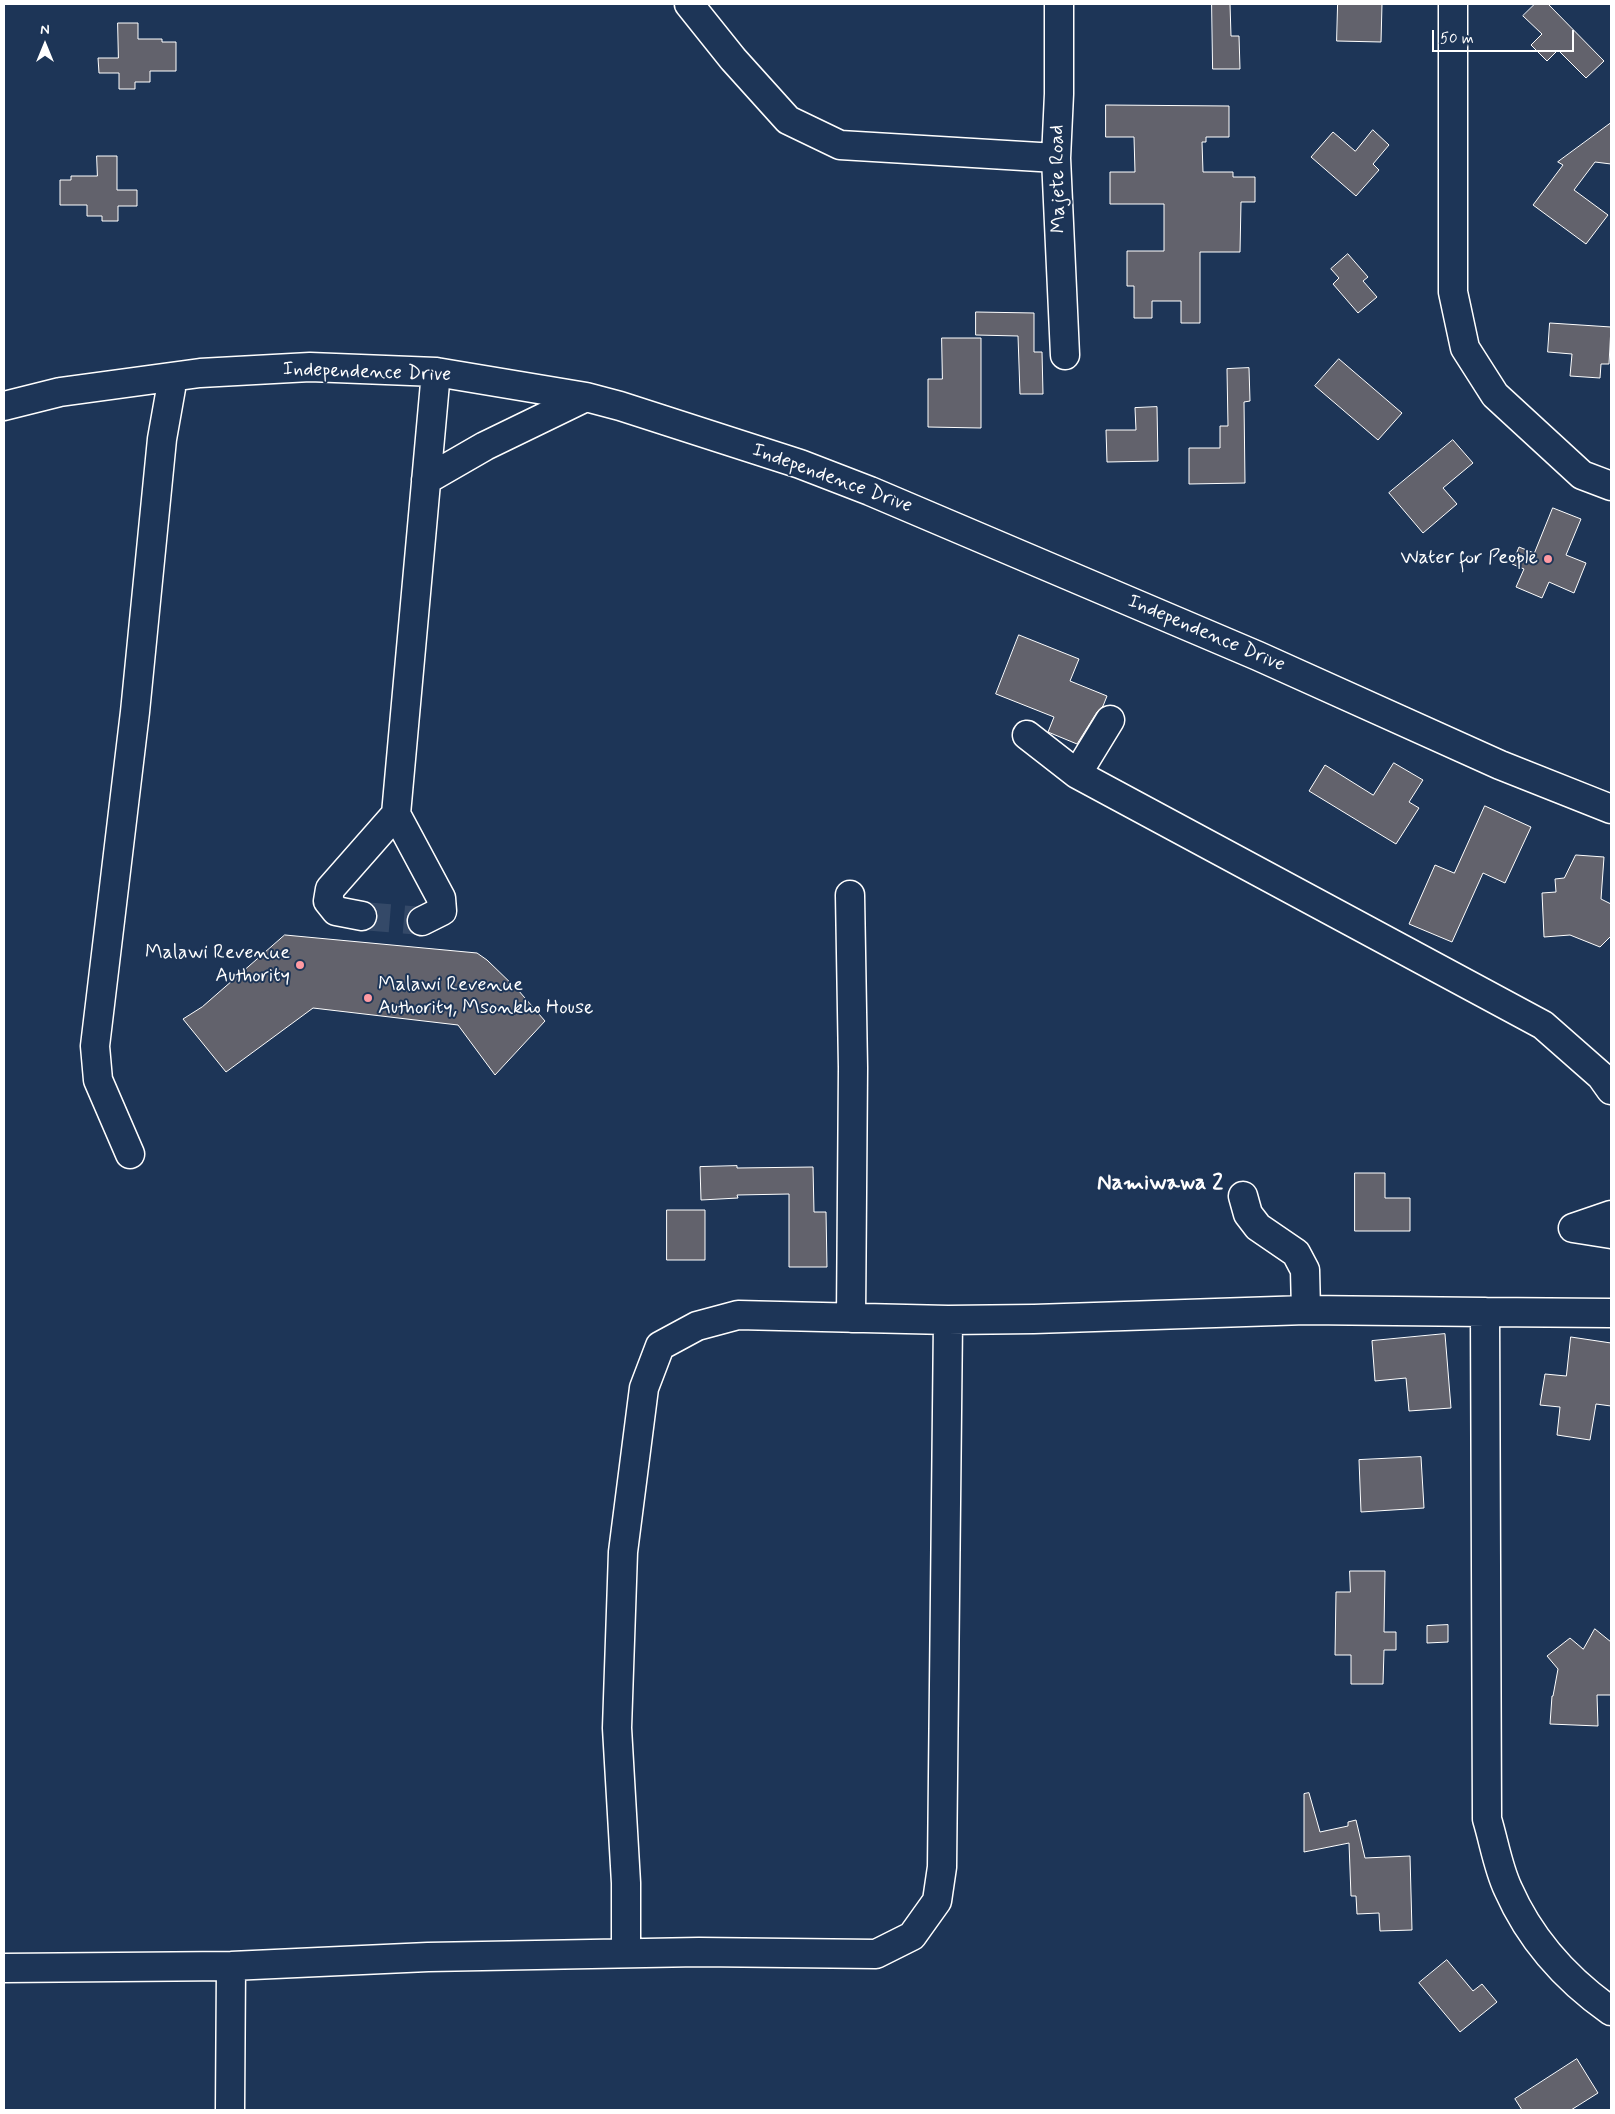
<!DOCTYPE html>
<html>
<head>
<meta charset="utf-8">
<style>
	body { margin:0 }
	#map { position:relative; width:1615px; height:2114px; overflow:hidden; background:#1d3557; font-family:Mynerve,sans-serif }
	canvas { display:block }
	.frame { position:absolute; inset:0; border:5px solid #fff; pointer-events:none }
	.north { position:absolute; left:20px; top:20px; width:50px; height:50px; -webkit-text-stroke:4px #1d3557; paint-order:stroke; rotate:0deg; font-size:14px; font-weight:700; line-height:20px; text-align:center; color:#fff }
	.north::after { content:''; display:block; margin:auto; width:18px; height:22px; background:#fff; clip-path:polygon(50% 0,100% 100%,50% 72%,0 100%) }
	.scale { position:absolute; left:1432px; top:30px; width:142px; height:22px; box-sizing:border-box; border:2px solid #fff; border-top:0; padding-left:6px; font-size:15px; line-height:18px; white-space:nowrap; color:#fff; -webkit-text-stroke:4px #1d3557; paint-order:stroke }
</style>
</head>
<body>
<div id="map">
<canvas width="1615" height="2114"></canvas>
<div class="frame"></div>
<div class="north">N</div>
<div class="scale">50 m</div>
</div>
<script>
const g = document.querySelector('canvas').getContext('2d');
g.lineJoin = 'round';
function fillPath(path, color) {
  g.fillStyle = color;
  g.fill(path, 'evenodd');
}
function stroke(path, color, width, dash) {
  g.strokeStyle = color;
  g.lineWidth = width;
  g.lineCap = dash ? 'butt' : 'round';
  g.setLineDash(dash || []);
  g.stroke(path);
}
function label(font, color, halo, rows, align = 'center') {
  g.font = font + ' Mynerve,sans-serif';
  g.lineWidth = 4;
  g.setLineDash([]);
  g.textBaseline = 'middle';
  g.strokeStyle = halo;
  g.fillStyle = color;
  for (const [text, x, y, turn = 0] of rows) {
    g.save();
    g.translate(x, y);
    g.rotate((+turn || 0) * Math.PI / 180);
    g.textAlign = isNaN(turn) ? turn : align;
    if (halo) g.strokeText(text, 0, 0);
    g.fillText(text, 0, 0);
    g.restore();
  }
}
const building = new Path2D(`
	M1212 4H1230L1231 36H1239L1240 69H1213Z
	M1338 4H1382L1381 42 1337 41Z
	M1535 4H1548L1604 61 1586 78 1558 50 1547 61 1531 45 1542 34 1523 16Z
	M118 23H138V39H162V42H176V71H150V82H135V89H119V73H99L98 58H118Z
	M1106 105 1229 106V137H1206V142H1202L1203 172H1233V177H1255V202H1241L1240 252H1200V323H1181V301H1152V318H1134V286H1127V251H1164V204H1110V172H1135L1134 137H1106Z
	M1611 123V164L1595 162 1574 190 1608 215 1586 244 1533 205 1563 165 1558 162Z
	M1373 130 1389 145 1373 164 1379 170 1356 196 1311 157 1333 132 1355 151Z
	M97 156H117V190H137V206H118V221H102V216H87V205H60V180H71V176H97Z
	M1348 254 1368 277 1363 281 1377 297 1358 313 1333 284 1339 278 1331 269Z
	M976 312 1034 313V352H1042L1043 394H1020L1018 336 976 335Z
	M1550 323 1611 327 1609 364H1601L1600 378 1570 376 1572 354 1548 352Z
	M942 338H981V428L928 427V379H942Z
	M1339 359 1402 413 1378 440 1315 386Z
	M1249 368 1250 401 1244 402 1245 483 1189 484V448H1220V426H1228L1227 369Z
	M1157 407 1158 461 1107 462 1106 430H1136L1135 408Z
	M1453 440 1473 463 1443 488 1457 504 1423 533 1389 493Z
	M1553 508 1581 519 1566 555 1586 563 1574 593 1549 582 1542 598 1516 587 1524 569 1512 564 1519 547 1534 553Z
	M1019 635 1079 659 1070 681 1107 696 1103 706 1097 712 1077 744 1048 732 1054 717 996 694Z
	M1394 763 1423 780 1409 802 1419 808 1396 844 1309 791 1325 765 1373 795Z
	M1485 806 1531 827 1505 883 1483 873 1452 942 1409 924 1435 865 1454 873Z
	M1576 855 1604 857 1601 899 1611 904V936L1600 947 1570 935 1544 937 1542 893 1556 892 1555 879 1564 878Z
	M285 935 477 953 487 960 518 990 545 1021 495 1075 458 1025 313 1008 226 1072 183 1019 202 1007Z
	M737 1166V1168L813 1167 814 1212H826L827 1267H789V1194L737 1195 738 1198 701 1200 700 1167Z
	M1355 1173H1385V1198H1410V1231H1355Z
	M667 1210H705V1260H667Z
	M1445 1334 1451 1408 1409 1411 1406 1378 1375 1381 1372 1341Z
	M1571 1337 1611 1343V1406L1596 1404 1590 1440 1557 1435 1560 1407 1540 1405 1545 1374 1566 1376Z
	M1421 1457 1424 1508 1361 1512 1359 1460Z
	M1350 1571H1385L1384 1632H1396V1650H1384L1383 1684H1351V1655H1335L1336 1592H1350Z
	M1448 1625V1642L1427 1643V1626Z
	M1595 1629 1611 1642V1695H1597L1598 1726 1550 1724 1552 1696H1553L1558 1669 1547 1656 1570 1638 1583 1649Z
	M1309 1793 1320 1832 1348 1826V1822L1356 1820 1365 1858 1410 1856 1412 1930 1380 1931 1379 1913 1357 1914 1356 1896H1351L1349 1843 1304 1852V1794Z
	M1447 1960 1473 1991 1482 1984 1497 2002 1460 2032 1419 1983Z
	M1577 2059 1598 2093 1571 2110H1522L1515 2099Z`);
fillPath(building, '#62626c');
stroke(building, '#fff', 1);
stroke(new Path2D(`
	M362 916 422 921`), '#344968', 28, [28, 14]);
const minor = new Path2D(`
	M689 4 733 59 788 120 840 145 1056 158
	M1059 4V94L1056 158 1065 355
	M1453 4V292L1465 348 1495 395 1582 475 1611 486
	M4 406 60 392 200 373 310 367 436 372 586 397 620 406 800 464 870 491 1258 656 1500 765 1611 809
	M426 480 485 446 586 397
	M1027 735 1077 774 1110 720
	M1077 774 1543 1025 1601 1076 1611 1090
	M396 814 436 372
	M850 895 853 1068 851 1318
	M362 916 336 911 328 901 330 889 396 814 441 898 442 911 422 921
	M130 1154 98 1080 95 1046 135 712 162 439 173 377
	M1243 1196 1248 1214 1258 1227 1296 1253 1305 1270 1306 1310
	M1611 1215 1573 1228 1611 1234
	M1611 1313 1485 1312 1487 1819C1494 1842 1498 1868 1508 1889 1530 1939 1567 1980 1611 2011
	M626 1953V1883L617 1728 623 1552 644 1388 660 1346 697 1326 738 1315 948 1320
	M4 1968 231 1966 428 1957 699 1952 876 1954 912 1936 937 1901 942 1867 948 1320 1034 1319 1306 1310 1485 1312
	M230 2110 231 1966`);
stroke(minor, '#fff', 31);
stroke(minor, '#1d3557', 28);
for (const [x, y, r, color] of [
	[1548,559,5,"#ff9aa2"],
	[300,965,5,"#ff9aa2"],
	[368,998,5,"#ff9aa2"]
]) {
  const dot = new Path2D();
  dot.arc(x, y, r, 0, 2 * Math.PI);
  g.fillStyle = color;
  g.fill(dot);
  stroke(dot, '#1d3557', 2);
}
label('20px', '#fff', '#1d3557', [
	["Majete Road",1059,179,-91],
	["Independence Drive",367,373,2],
	["Independence Drive",832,479,20],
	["Independence Drive",1206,634,23]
]);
label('20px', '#fff', '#1d3557', [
	["Water for People",1538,559],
	["Malawi Revenue",290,954],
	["Authority",290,977],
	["Malawi Revenue",378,986,"left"],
	["Authority, Msonkho House",378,1009,"left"]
], 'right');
label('bold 22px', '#fff', '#1d3557', [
	["Namiwawa 2",1160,1184]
]);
</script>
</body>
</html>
